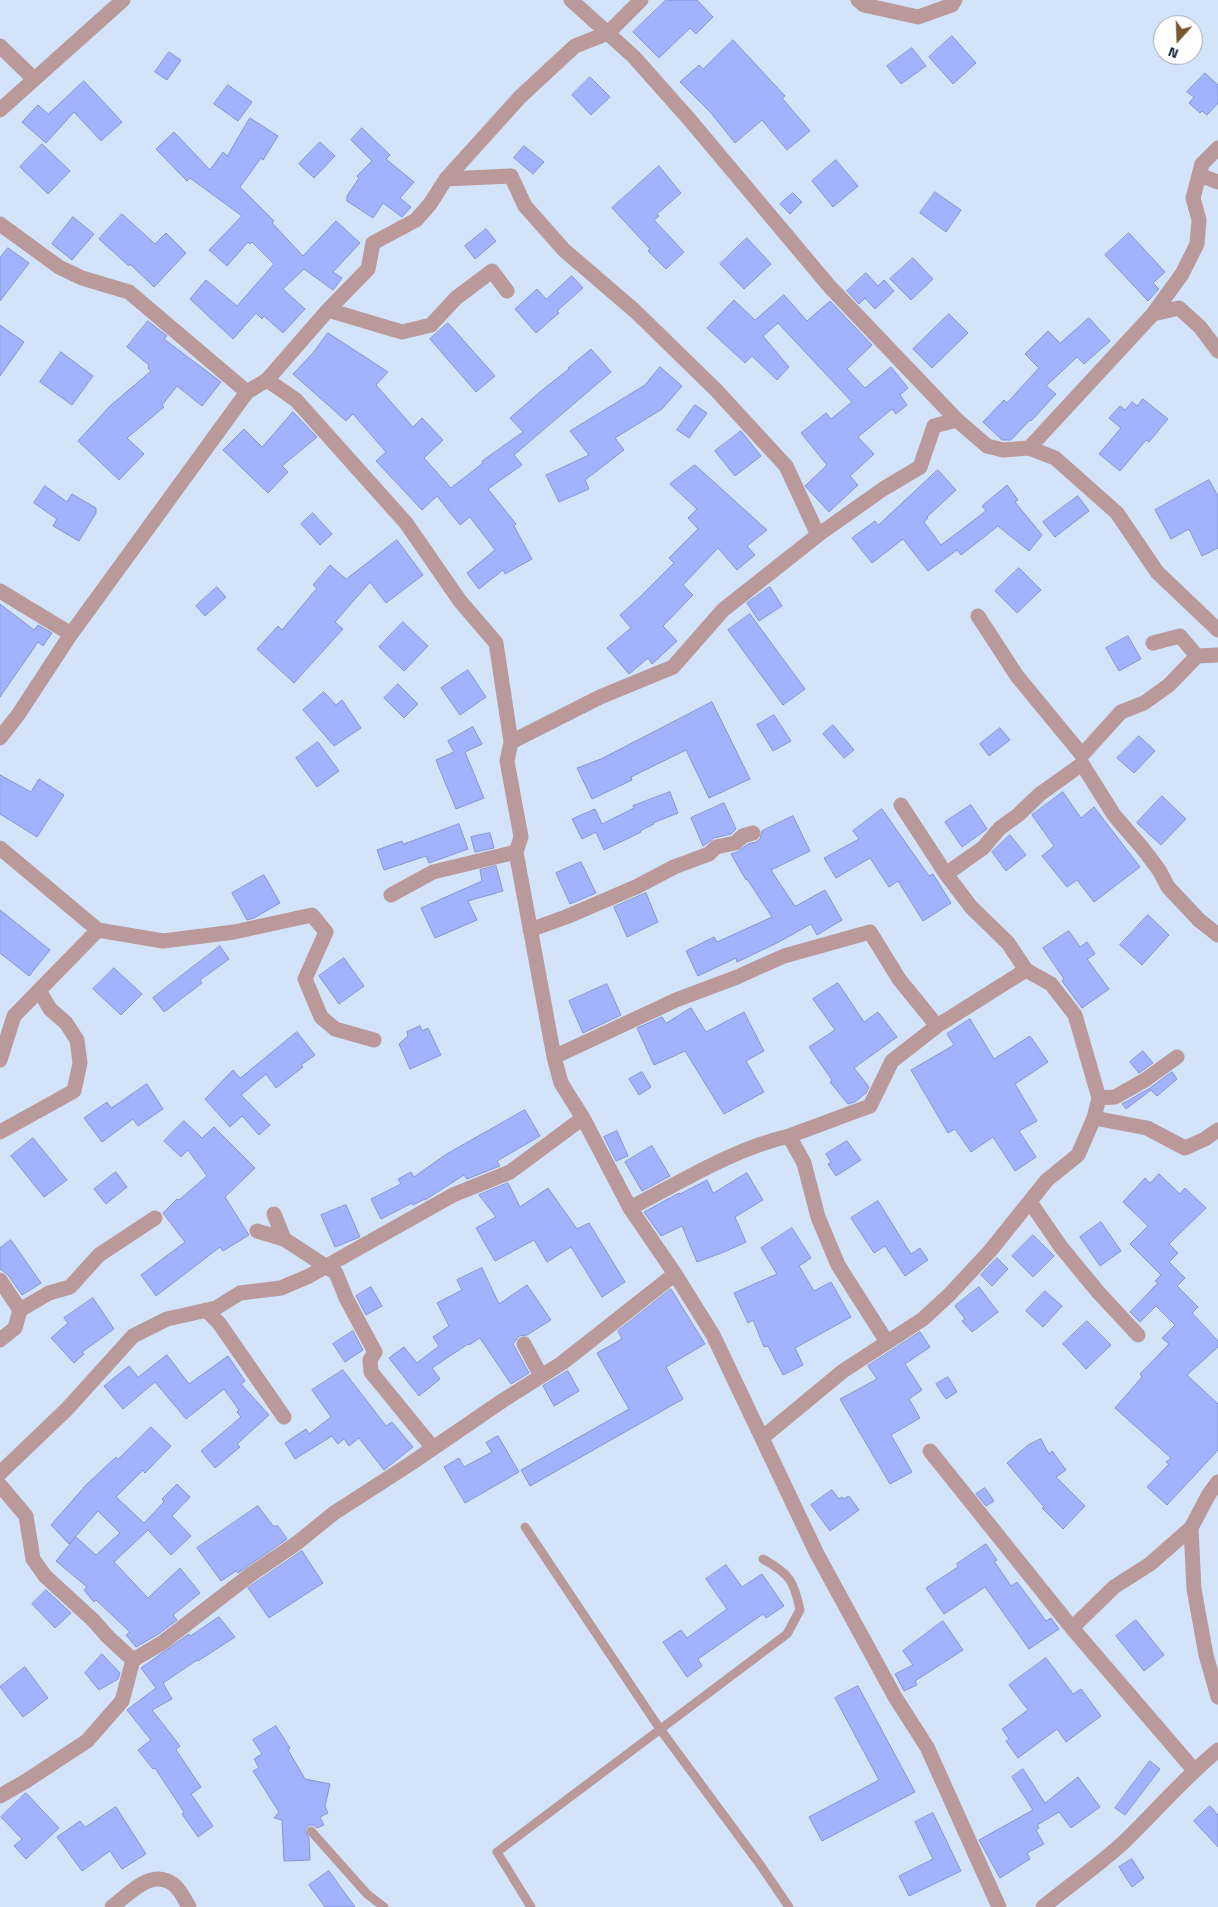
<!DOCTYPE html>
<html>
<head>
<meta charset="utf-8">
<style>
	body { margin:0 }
	#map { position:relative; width:1218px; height:1907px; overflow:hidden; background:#d3e4fa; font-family:"Titillium Web",sans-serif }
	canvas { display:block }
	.north { position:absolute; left:1153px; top:15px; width:50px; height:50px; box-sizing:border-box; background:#fff; border:1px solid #a1a8b0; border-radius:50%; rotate:200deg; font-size:14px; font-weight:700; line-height:20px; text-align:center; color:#152539 }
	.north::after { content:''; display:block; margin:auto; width:18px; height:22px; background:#76582d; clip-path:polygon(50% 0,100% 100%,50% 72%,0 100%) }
</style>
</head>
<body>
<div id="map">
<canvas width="1218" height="1907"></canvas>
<div class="north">N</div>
</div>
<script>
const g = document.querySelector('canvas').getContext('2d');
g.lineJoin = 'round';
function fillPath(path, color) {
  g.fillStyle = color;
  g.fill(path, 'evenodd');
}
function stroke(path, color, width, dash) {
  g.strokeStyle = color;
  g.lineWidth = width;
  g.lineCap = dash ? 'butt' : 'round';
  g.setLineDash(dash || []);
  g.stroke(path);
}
const building = new Path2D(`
	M666 0H697L713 17 696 34 690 28 659 58 633 32Z
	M952 36 976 63 953 84 929 57Z
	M733 40 785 96 782 98 810 131 787 150 762 120 735 143 711 113 680 82 699 65 703 69Z
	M912 48 926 66 901 84 887 66Z
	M169 52 181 60 167 80 155 72Z
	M1205 73 1218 85V103L1207 115 1202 111 1200 113 1189 103 1194 97 1187 92Z
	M590 77 610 97 591 115 572 95Z
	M84 81 122 122 101 141 74 112 46 143 22 122 38 105 48 114Z
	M228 85 252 102 238 121 214 104Z
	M250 118 278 136 263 160 261 158 240 187 274 221 272 223 303 256 336 221 360 243 333 272 342 278 333 290 304 269 283 289 305 309 283 333 264 316 262 319 256 313 233 339 190 299 206 280 237 306 274 264 252 242 250 244 248 242 227 266 209 250 242 216 190 178 187 181 156 149 174 132 210 170 223 152 227 156Z
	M362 128 390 155 386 159 414 182 400 198 411 207 402 217 383 203 373 218 347 201V196L359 178 357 176 372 161 351 140Z
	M320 142 335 156 314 178 299 164Z
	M42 144 70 171 48 194 20 167Z
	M524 146 544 162 533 174 514 158Z
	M836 160 858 186 833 207 812 181Z
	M659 166 681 193 657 214 659 216 654 220 684 252 666 269 648 251 650 249 612 208Z
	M935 192 961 210 946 232 920 213Z
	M793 193 802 202 790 214 780 204Z
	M122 214 155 244 166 233 186 253 154 287 130 264 129 266 99 239Z
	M73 217 94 234 72 260 52 244Z
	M486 229 496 241 475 259 465 246Z
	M1129 233 1165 272 1153 283 1159 289 1148 301 1105 255Z
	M747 238 771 264 744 289 720 264Z
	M8 248 29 263 0 301V258Z
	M913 258 933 279 911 300 890 279Z
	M866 273 878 286 884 280 894 291 875 309 865 298 859 304 847 291Z
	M572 276 583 288 557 311 559 313 536 333 515 309 537 289 546 299Z
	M784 295 807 321 830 301 872 345 847 369 865 388 891 367 908 388 900 395 907 405 896 414 892 409 858 437 874 454 850 476 858 485 829 512 805 486 827 465 801 433 826 413 831 419 852 402 778 323 763 336 789 367 777 380 752 356 745 363 707 328 734 300 755 320Z
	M949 314 968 333 932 368 913 349Z
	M1089 318 1110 341 1084 364 1077 357 1046 386 1056 394 1031 421 1030 420 1011 440H1002L983 422 1004 400 1007 403 1039 368 1025 354 1048 331 1060 343Z
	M148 321 167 336 164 339 221 382 202 406 177 386 162 405 164 407 127 438 144 454 119 480 78 441 110 406 151 371 148 368 149 365 127 347Z
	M448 323 495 376 476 392 430 339Z
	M0 325 24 342 0 376Z
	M328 333 388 372 376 385 413 427 422 418 443 440 424 458 451 488 483 463 482 461 523 432 510 418 541 391 569 369 568 368 591 349 611 372 514 455 522 465 488 489 516 524 514 526 532 559 505 574 503 570 479 589 467 573 495 550 470 517 460 525 437 496 422 510 376 461 386 452 353 414 346 421 293 374 313 353Z
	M61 352 93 376 72 405 40 382Z
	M660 367 682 386 662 409 615 438 624 450 585 480 589 489 559 502 546 475 589 455 570 431 645 385Z
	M1143 399 1168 419 1149 442 1146 440 1120 471 1099 454 1121 428 1109 418 1120 406 1125 410 1132 402 1137 406Z
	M695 405 707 413 689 438 677 430Z
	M293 412 317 437 282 466 288 472 268 493 223 450 244 429 262 447Z
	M741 431 761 456 735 476 715 451Z
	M695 465 767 530 747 546 755 555 737 570 718 548 683 585 693 595 663 626 677 641 652 664 648 658 629 674 607 648 631 628 620 615 641 596 674 563 669 558 698 529 688 518 697 509 670 484Z
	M938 470 956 490 927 517 928 518 924 522 941 545 986 511 982 506 1007 485 1018 500 1015 502 1042 535 1029 551 998 526 961 555 957 550 928 571 903 539 872 563 852 538 875 521 878 525Z
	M1209 480 1218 496V548L1202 556 1189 529 1171 539 1155 510Z
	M45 486 67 502 72 494 96 508V513L79 541 53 526 57 519 34 503Z
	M1078 496 1089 511 1055 537 1043 522Z
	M313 513 332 534 320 545 301 524Z
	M397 540 423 575 386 603 370 582 335 622 343 629 294 683 257 649 278 626 282 630 317 588 313 585 330 565 346 579Z
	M1019 568 1041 590 1017 613 995 591Z
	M217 587 226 597 205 616 196 606Z
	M770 587 782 606 759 621 747 603Z
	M0 604 34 630 38 625 52 633 43 646 38 642 0 697Z
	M750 614 805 689 783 705 728 630Z
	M403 622 428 646 404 671 379 647Z
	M1128 636 1141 659 1119 671 1106 648Z
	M468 670 486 697 460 715 441 688Z
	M398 684 418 704 404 718 384 698Z
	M324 692 336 705 342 700 361 728 334 746 303 710Z
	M712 702 750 779 709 798 686 750 631 777 632 780 592 799 577 768 601 759Z
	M774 715 791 741 773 751 757 725Z
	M833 725 854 750 844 758 823 734Z
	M473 727 482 744 465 752 484 798 456 809 436 760 454 752 448 741Z
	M1000 728 1010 740 989 756 980 744Z
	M1139 736 1155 751 1134 773 1117 758Z
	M318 742 339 771 317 787 296 758Z
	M0 775 31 792 39 779 64 795 37 837 0 814Z
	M670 792 678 813 653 823 654 824 640 831 641 832 604 850 596 832 582 839 572 819 595 809 602 824 634 808 633 806Z
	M1063 792 1081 818 1094 807 1140 867 1094 902 1077 880 1067 887 1042 856 1054 846 1032 815Z
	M1162 796 1186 819 1161 845 1137 823Z
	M724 803 736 829 731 834 714 838 703 846 691 818Z
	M971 805 987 829 962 847 945 822Z
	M882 809 929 876 933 874 951 903 923 921 898 881 889 887 870 858 836 878 824 858 859 839 853 831Z
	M793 816 810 851 771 870 794 905 796 906 825 890 842 920 817 935 811 924 779 942 737 962 736 958 698 976 686 951 714 937 717 942 772 917 747 879 746 880 731 854 737 852 748 844 756 842 760 839 762 831Z
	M459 824 468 849 429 863 426 856 384 870 377 850 402 841 403 844Z
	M490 833 494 848 475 852 471 837Z
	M1010 835 1026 855 1006 871 992 852Z
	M581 862 596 893 570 904 556 873Z
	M496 866 503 891 468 901 477 920 435 938 421 908 482 881 480 870Z
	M264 875 280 903 254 918 247 920 232 893Z
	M646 893 658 922 627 937 614 907Z
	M0 910 50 950 29 976 0 953Z
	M1148 915 1169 935 1142 965 1120 945Z
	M1069 931 1080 947 1087 942 1095 954 1087 959 1109 989 1082 1008 1062 981 1064 979 1043 948Z
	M220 946 229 959 200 980 202 983 164 1012 153 998Z
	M344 958 364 986 339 1004 319 976Z
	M114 968 142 994 121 1015 93 989Z
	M838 983 864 1022 878 1012 897 1037 854 1068 869 1087 866 1093 855 1102 848 1104 830 1082 832 1080 809 1047 835 1030 813 999Z
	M607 984 621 1015 583 1033 569 1001Z
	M691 1008 706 1032 744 1012 764 1051 746 1061 764 1092 724 1114 685 1051 654 1065 637 1028 662 1017 666 1023Z
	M970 1019 994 1059 1030 1036 1048 1062 1015 1084 1037 1121 1019 1131 1036 1157 1015 1171 993 1137 971 1152 955 1129 948 1133 911 1070 954 1045 947 1034Z
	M420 1026 422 1031 428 1028 441 1055 410 1069 399 1044 408 1036 407 1032Z
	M297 1032 315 1055 301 1065 303 1067 276 1088 266 1074 241 1095 270 1125 259 1135 242 1116 230 1127 205 1099 233 1070 240 1078Z
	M1143 1051 1153 1063 1139 1073 1130 1062Z
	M642 1072 651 1087 639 1095 629 1079Z
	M1172 1072 1177 1079 1157 1096 1151 1090 1126 1109 1122 1104 1150 1088Z
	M147 1084 163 1109 138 1126 133 1119 102 1142 84 1118 107 1102 111 1108Z
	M525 1110 540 1136 497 1161 500 1166 467 1179 464 1175 425 1200V1199L413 1205 412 1203 381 1219 371 1199 401 1184 398 1179 411 1172 414 1177 445 1155Z
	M184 1121 202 1138 214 1127 255 1168 225 1197 249 1235 223 1251 220 1247 156 1296 141 1275 185 1242 163 1213 177 1199 179 1200 207 1176 188 1150 181 1157 164 1141Z
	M617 1131 628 1156 616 1161 604 1137Z
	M33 1138 67 1180 44 1197 11 1156Z
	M847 1141 861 1160 836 1176 828 1164 831 1162 826 1154Z
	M652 1146 670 1176 642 1191 625 1162Z
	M116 1172 127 1187 106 1204 94 1189Z
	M747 1173 763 1200 735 1217 746 1242 724 1252 697 1262 682 1226 661 1236 644 1212 679 1193 680 1194 707 1180 713 1193Z
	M1159 1174 1180 1194 1185 1188 1206 1208 1169 1244 1178 1253 1169 1262 1185 1278 1177 1286 1198 1307 1192 1313 1218 1341V1347L1187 1375 1218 1404V1450L1167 1505 1147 1487 1169 1464 1166 1462 1171 1458 1115 1408 1142 1377 1140 1374 1169 1344 1162 1338 1175 1325 1156 1306 1140 1322 1130 1312 1158 1283 1155 1281 1161 1275 1130 1244 1148 1226 1123 1202 1145 1178 1150 1183Z
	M508 1183 520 1207 548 1188 577 1229 589 1223 625 1282 602 1297 571 1247 547 1262 534 1240 495 1261 476 1228 496 1217 479 1195Z
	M878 1201 911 1254 920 1248 928 1260 905 1276 885 1246 874 1253 851 1218Z
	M346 1205 360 1237 335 1247 321 1215Z
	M1101 1222 1121 1251 1100 1266 1080 1237Z
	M792 1228 811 1258 799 1266 814 1291 831 1282 851 1317 795 1348 803 1365 783 1375 768 1346 764 1347 753 1320 748 1323 734 1293 777 1274 761 1248Z
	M1033 1235 1054 1256 1033 1277 1012 1256Z
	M11 1240 41 1283 22 1295 8 1275 0 1269V1248Z
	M997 1258 1008 1269 992 1286 981 1275Z
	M482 1268 499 1304 527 1285 551 1320 527 1335 519 1336 513 1344 529 1373 511 1384 480 1338 469 1345 468 1344 432 1368 440 1379 419 1396 389 1358 404 1347 417 1363 439 1346 433 1337 449 1326 437 1303 462 1290 457 1280Z
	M371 1287 382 1306 366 1315 356 1296Z
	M979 1287 998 1312 972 1332 962 1321 965 1319 955 1306Z
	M671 1289 705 1344 666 1367 683 1399 530 1486 521 1470 629 1409 597 1353 622 1339 618 1331Z
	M1045 1291 1062 1306 1043 1327 1026 1311Z
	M93 1298 114 1329 82 1352 84 1354 74 1363 51 1338 68 1323 64 1318Z
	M1087 1321 1111 1345 1086 1369 1063 1344Z
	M353 1331 363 1350 345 1362 333 1344Z
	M920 1332 930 1347 905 1364 922 1390 909 1399 920 1418 891 1435 912 1472 890 1484 840 1399 877 1379 868 1366Z
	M167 1355 189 1384 228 1356 245 1381 241 1384 269 1415 237 1444 240 1447 215 1468 201 1451 241 1417 237 1412 239 1410 224 1389 186 1419 155 1382 123 1409 104 1386 129 1366 138 1377Z
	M343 1370 386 1426 392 1422 413 1447 384 1470 359 1438 349 1446 344 1439 338 1444 332 1436 295 1459 285 1443 306 1429 309 1434 331 1417 312 1390Z
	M568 1371 579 1391 554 1406 543 1386Z
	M948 1377 957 1392 946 1399 936 1384Z
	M151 1427 171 1446 145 1473 143 1470 116 1497 144 1523 164 1502 162 1499 177 1484 190 1497 172 1516 191 1536 171 1555 148 1530 114 1562 148 1598 180 1568 200 1593 173 1615 177 1620 157 1635 136 1647 126 1635 130 1632 96 1600 94 1602 84 1590 87 1587 56 1561 76 1537 96 1555 120 1533 98 1511 69 1544 51 1525 87 1484 116 1457 118 1459Z
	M498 1436 519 1472 465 1503 444 1467 459 1458 464 1467 492 1452 486 1443Z
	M1041 1439 1049 1454 1052 1451 1066 1470 1056 1477 1085 1506 1063 1529 1042 1508 1044 1507 1007 1463 1028 1445Z
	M985 1488 994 1501 986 1506 976 1494Z
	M832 1490 839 1499 842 1497 844 1499 849 1496 859 1510 830 1531 811 1505Z
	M258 1506 273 1526H278L287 1539 238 1573 236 1571 221 1581 197 1548Z
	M986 1544 997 1560 994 1561 1011 1586 1017 1582 1046 1621 1051 1618 1059 1629 1029 1649 985 1587 944 1614 926 1588 958 1567 957 1564Z
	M302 1551 323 1583 269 1618 248 1588Z
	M726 1565 742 1587 762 1574 784 1606 766 1618 763 1614 698 1659 702 1666 687 1677 663 1642 681 1630 687 1638 727 1609 706 1579Z
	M46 1590 71 1613 55 1628 32 1604Z
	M219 1617 235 1637 198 1661 197 1660 163 1683 172 1699 152 1710 180 1746 176 1750 201 1787 191 1794 213 1826 198 1837 182 1814 184 1812 155 1768 153 1769 138 1750 151 1740 127 1710 156 1688 141 1668 189 1634 190 1636Z
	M1136 1620 1164 1655 1144 1671 1116 1636Z
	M943 1621 963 1650 915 1681 917 1685 904 1691 895 1674 913 1665 903 1651Z
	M102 1654 120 1673 118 1679 99 1690 85 1673Z
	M1046 1658 1073 1694 1081 1689 1101 1716 1066 1742 1057 1729 1018 1758 1006 1741 1009 1739 1002 1729 1028 1710 1009 1685Z
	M25 1667 48 1698 23 1717 0 1687Z
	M858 1686 915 1792 822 1841 809 1817 879 1780 835 1698Z
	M276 1726 290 1748 288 1750 305 1779 330 1784 325 1806 328 1813 320 1817 324 1825 317 1828 313 1825H309L305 1830 309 1838 310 1860 284 1861 282 1820 274 1818 279 1812 253 1771 259 1768 254 1759 262 1754 253 1740Z
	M1150 1761 1160 1769 1125 1815 1115 1808Z
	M1023 1769 1045 1803 1078 1777 1100 1807 1071 1828 1059 1812 1037 1825 1039 1828 1036 1830 1044 1844 1027 1853 1030 1859 1000 1878 979 1840 1033 1810 1012 1777Z
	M26 1793 59 1828 26 1859 14 1846 22 1839 1 1817Z
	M1210 1806 1218 1815V1847L1194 1821Z
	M116 1807 146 1854 122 1869 110 1851 82 1871 57 1837 80 1821 85 1827Z
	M933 1813 961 1871 909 1896 899 1876 933 1859 915 1822Z
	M1132 1859 1144 1878 1132 1887 1119 1867Z
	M329 1871 355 1907H325L309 1885Z`);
fillPath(building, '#a2b2fe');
stroke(building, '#8794cf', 1);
stroke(new Path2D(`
	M525 1527 660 1729 761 1866 789 1907
	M311 1831 367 1894 384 1907
	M531 1907 497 1852 787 1634 800 1610C794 1581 790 1574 763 1559`), '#ba999b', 9);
stroke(new Path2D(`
	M571 0 634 57 689 119 830 287 957 420 987 446 1003 450 1029 448 1055 458 1117 513 1157 572 1218 630
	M858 0 864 5 918 17 952 5 955 0
	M0 46 34 79
	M0 110 123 0
	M1199 175 1218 182
	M446 179 511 176 525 206 564 250 635 311 716 390 786 466 818 535
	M0 224 59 267 82 278 129 292 247 392
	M328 310 402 332 431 325 456 298 492 271 507 291
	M1153 314 1182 274 1197 244 1199 220 1193 198 1202 164 1218 148
	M267 380 296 400 406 523 460 601 496 643 511 742 507 761 521 837 516 852 554 1057 561 1083 583 1118 630 1208 675 1274 713 1335 817 1554 895 1697 927 1747 999 1907
	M1029 448 1153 314 1179 308 1200 327 1218 351
	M0 591 71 634
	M978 616 1017 676 1082 755 1121 712 1144 703 1169 685 1197 656
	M1153 643 1180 636 1197 656 1218 655
	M0 738 18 715 71 634 247 392 267 380 328 310 368 269 373 243 416 220 430 204 446 179 520 97 575 46 608 33 641 0
	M511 742 600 697 673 667 723 610 818 535 883 489 920 467 934 426 957 420
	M901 805 946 874 971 907 1008 943 1026 970 1051 984 1075 1015 1099 1098
	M0 848 98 930 14 1016 0 1060
	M946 874 983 848 1000 828 1018 815 1040 794 1082 764 1114 815 1144 850 1159 870 1168 887 1199 920 1218 935
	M391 895 433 872 516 852
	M98 930 163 941 234 932 312 915 326 932 305 979 321 1017 335 1029 374 1040
	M530 930 566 917 636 887 674 867 709 854 716 847 735 843 743 836 753 833
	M554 1057 676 1000 737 977 784 956 870 932 899 979 937 1026 1026 970
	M1094 1118 1147 1128 1185 1148 1205 1139 1218 1130
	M0 1132 74 1091 80 1063 77 1040 66 1023 50 1009 39 990
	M789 1136 870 1106 892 1061 937 1026
	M1030 1202 1061 1247 1098 1292 1138 1335
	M630 1208C681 1182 733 1149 789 1136L804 1163 818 1217 838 1265 887 1342
	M274 1214 284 1239
	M257 1231 284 1239 336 1273 346 1298 375 1352 370 1360 371 1372 433 1448
	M0 1280 20 1310
	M206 1310 219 1323 284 1417
	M0 1340 15 1328 20 1310 49 1293 70 1287 99 1255 155 1218
	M524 1344 541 1376
	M762 1438 843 1371 923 1319 949 1295 990 1251 1047 1180 1078 1155 1094 1118 1099 1098 1115 1097 1145 1080 1177 1057
	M930 1451 1072 1628
	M0 1473 67 1409 133 1336 167 1319 216 1308 240 1293 281 1288 309 1276 453 1195 510 1172 583 1118
	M1218 1482 1209 1494 1191 1528 1194 1589 1206 1655 1218 1697
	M0 1485 26 1516 33 1559 45 1576 93 1620 108 1637 133 1660
	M1191 1528 1150 1564 1114 1587 1072 1628 1194 1770
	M0 1796 26 1781 87 1741 122 1701 133 1660 162 1643 250 1575 297 1543 334 1513 410 1464 502 1401 562 1363 675 1274
	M112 1907C129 1894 151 1868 173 1884 180 1889 185 1900 189 1907
	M1043 1907C1070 1885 1099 1865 1124 1842 1156 1811 1184 1778 1218 1750`), '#ba999b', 15);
</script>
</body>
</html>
